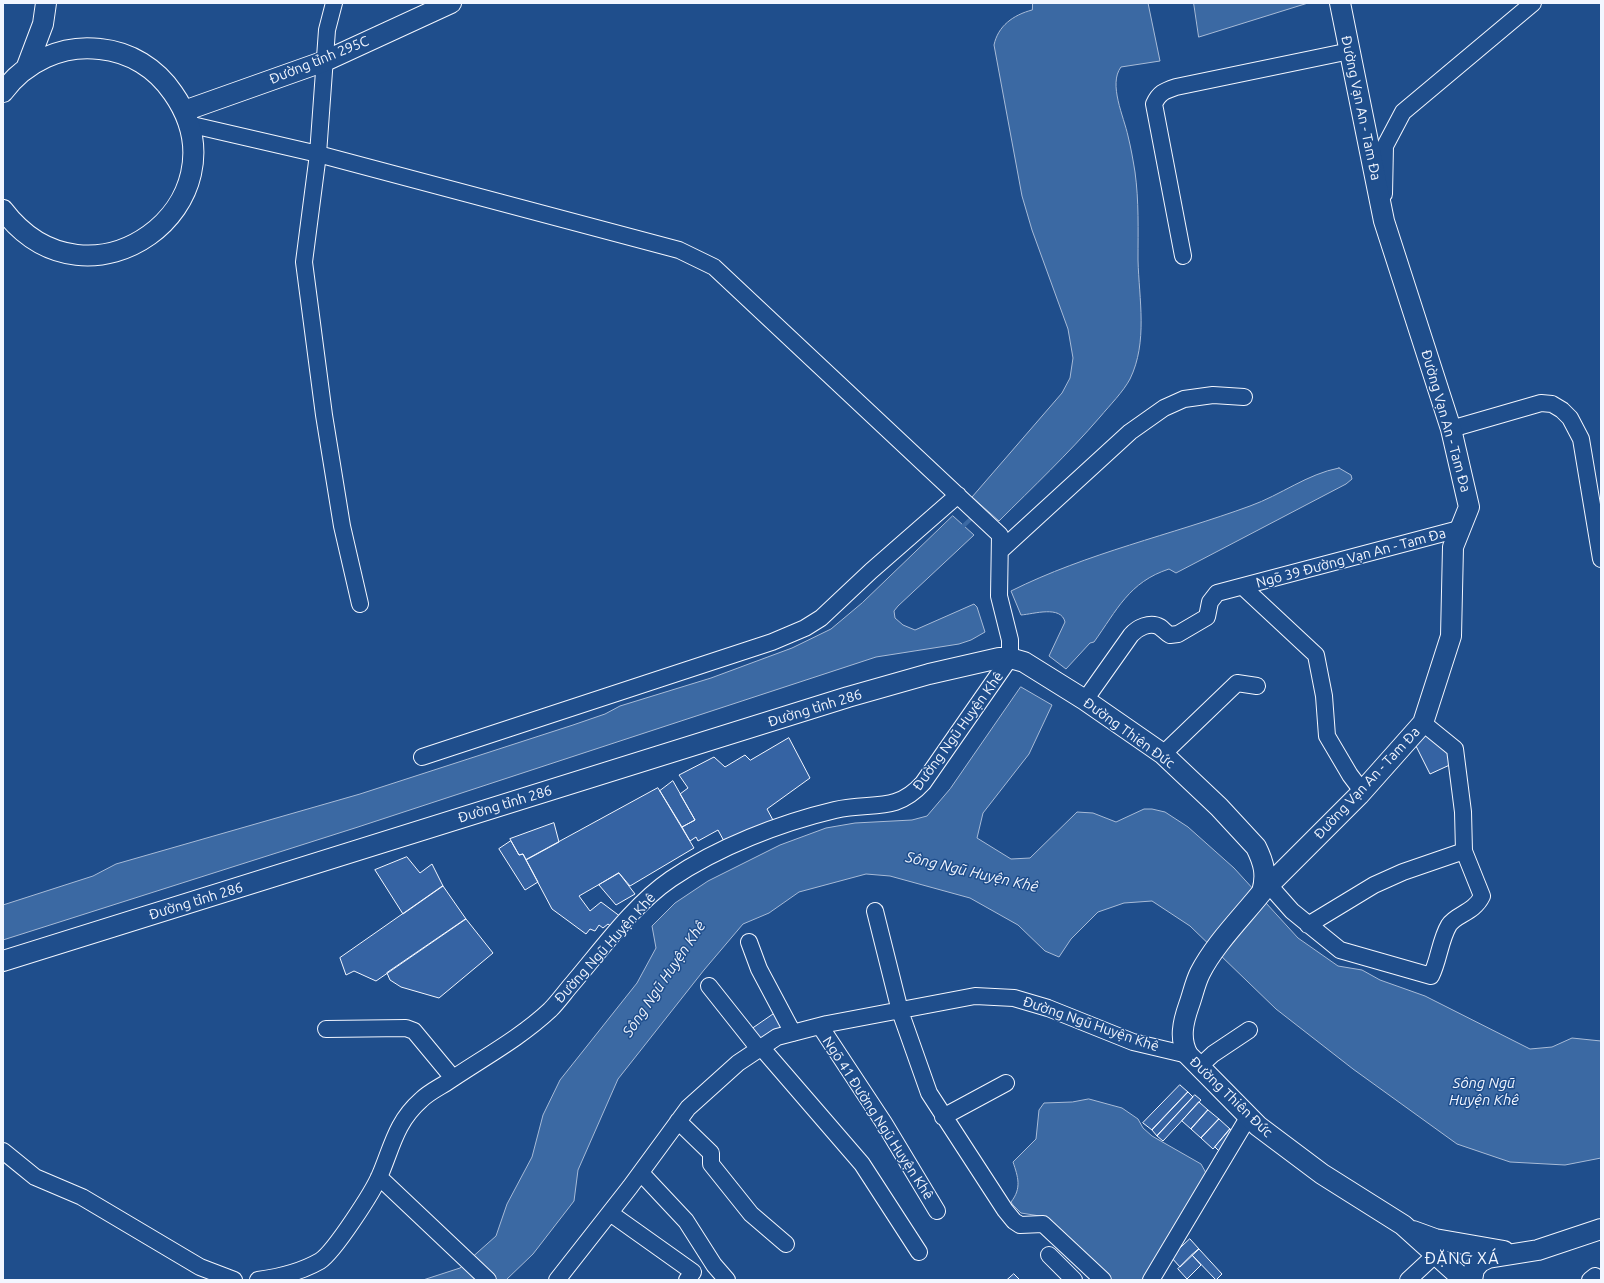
<!DOCTYPE html>
<html>
<head>
<meta charset="utf-8">
<style>
	body { margin:0 }
	#map { position:relative; width:1604px; height:1283px; overflow:hidden; background:#1f4e8c; font-family:Ubuntu,sans-serif }
	canvas { display:block }
	.frame { position:absolute; inset:0; border:4px solid #f2f6ff; pointer-events:none }
</style>
</head>
<body>
<div id="map">
<canvas width="1604" height="1283"></canvas>
<div class="frame"></div>
</div>
<script>
const g = document.querySelector('canvas').getContext('2d');
g.lineJoin = 'round';
function fillPath(path, color) {
  g.fillStyle = color;
  g.fill(path, 'evenodd');
}
function stroke(path, color, width, dash) {
  g.strokeStyle = color;
  g.lineWidth = width;
  g.lineCap = dash ? 'butt' : 'round';
  g.setLineDash(dash || []);
  g.stroke(path);
}
function label(font, color, halo, rows, align = 'center') {
  g.font = font + ' Ubuntu,sans-serif';
  g.lineWidth = 3;
  g.setLineDash([]);
  g.textBaseline = 'middle';
  g.strokeStyle = halo;
  g.fillStyle = color;
  for (const [text, x, y, turn = 0] of rows) {
    g.save();
    g.translate(x, y);
    g.rotate((+turn || 0) * Math.PI / 180);
    g.textAlign = isNaN(turn) ? turn : align;
    if (halo) g.strokeText(text, 0, 0);
    g.fillText(text, 0, 0);
    g.restore();
  }
}
const water = new Path2D(`
	M1033 3H1148L1160 61 1121 67C1108 84 1124 117 1128 136 1131 148 1133 160 1135 172 1139 201 1138 230 1138 260 1139 299 1148 342 1130 379 1123 392 1110 405 1100 417 1068 454 1033 487 999 521L972 497 1062 393 1070 378 1073 358 1068 329 1032 230 1022 196 994 45C998 26 1013 15 1032 10Z
	M1194 3H1308L1199 37Z
	M1339 468 1351 475 1352 479 1346 484 1176 573 1169 569C1129 582 1117 610 1094 642L1090 643 1066 669 1049 656 1065 622C1061 605 1034 614 1021 615L1011 591C1087 553 1171 535 1250 506 1281 495 1307 474 1339 468Z
	M953 516 974 535 898 606 894 611 895 618 903 625 915 630 974 604 977 607 985 632 971 640 959 644 876 657 358 827 3 940V905L93 876 116 864 360 794 573 725 605 714 620 706 711 678 792 648 831 629 862 603Z
	M1021 687 1052 705 1029 754 983 813 977 838 1011 859 1030 858 1077 812 1093 813 1116 822 1144 809H1152L1165 812 1188 827 1234 868 1298 938 1338 966 1362 970 1380 980 1425 996 1530 1049 1552 1047 1572 1038 1601 1041V1158L1565 1165 1510 1162 1457 1144 1353 1069 1276 1009 1190 926 1152 901 1124 903 1098 912 1071 939 1059 957 1045 951 1018 925 970 898 890 876 866 874 799 892 769 913 743 924 704 970 618 1079 578 1170 574 1201 533 1254 506 1280H423L460 1268 496 1236 507 1204 532 1157 543 1115 560 1080 637 983 656 948 652 926 675 903 708 881 780 845 826 828 855 823 912 820 927 816 950 789Z
	M1089 1099 1122 1108 1138 1119 1143 1128 1152 1136 1201 1164 1206 1173 1205 1180 1144 1280H1111L1046 1217 1021 1213 1013 1205 1011 1202C1022 1188 1018 1177 1013 1162L1036 1139 1039 1110 1044 1103 1072 1102Z`);
fillPath(water, '#3b69a3');
stroke(water, '#a8bbd7', 1);
stroke(new Path2D(`
	M960 529 974 516`), '#3b69a3', 4);
const building = new Path2D(`
	M1426 729 1445 744 1454 763 1430 774 1414 742Z
	M789 738 810 778 767 809 774 822 725 843 718 830 698 841 696 837 690 841 682 827 695 820 680 794 688 788 679 775 714 757 725 767 745 755 750 760Z
	M673 781 695 820 682 827 660 791Z
	M658 788 694 848 630 886 619 873 579 896 590 911 601 902 621 917 612 927 608 924 603 928 599 925 595 931 590 929 586 934 552 909 526 860Z
	M554 823 559 842 526 860 523 854 519 855 510 839Z
	M511 841 519 855 523 854 538 882 525 890 499 849Z
	M407 857 420 873 432 864 443 886 403 914 375 870Z
	M619 873 635 894 616 905 599 885Z
	M443 886 466 919 376 981 354 971 346 975 340 958Z
	M466 919 493 953 439 998 401 987 390 980 387 973Z
	M778 1011 787 1028 758 1044 749 1031Z
	M1180 1085 1188 1092 1152 1130 1143 1123Z
	M1188 1092 1193 1097 1157 1136 1152 1130Z
	M1195 1095 1201 1100 1163 1141 1157 1136Z
	M1199 1102 1208 1110 1191 1129 1182 1121Z
	M1208 1110 1219 1119 1201 1138 1191 1129Z
	M1219 1119 1230 1129 1213 1149 1201 1138Z
	M1230 1129 1237 1135 1221 1153 1215 1147Z
	M1190 1239 1199 1249 1180 1267 1171 1257Z
	M1199 1249 1222 1274 1216 1280 1192 1255Z
	M1192 1255 1201 1265 1187 1279 1178 1269Z
	M1014 1274 1020 1280H1007Z`);
fillPath(building, '#3563a3');
stroke(building, '#f2f6ff', 1);
const minor = new Path2D(`
	M334 3 327 30 318 154 304 262 324 415 342 526 360 604
	M188 124 318 154 679 250 714 267 1000 535 999 596 1010 640V658L923 783C895 814 871 801 835 810 780 823 718 847 671 879 633 905 602 949 572 984 565 992 558 1002 550 1010 519 1039 481 1059 446 1083 438 1088 428 1093 421 1100 396 1122 392 1147 380 1175 373 1192 334 1252 320 1261 301 1272 280 1277 258 1280
	M1384 194 1385 146 1403 112 1533 3
	M1183 256 1154 104C1159 93 1164 91 1176 87L1350 51
	M1451 429 1541 403 1552 404 1562 410 1570 418 1581 439 1601 559
	M1000 551 1130 432 1164 408 1184 399 1213 395 1244 397
	M1243 587 1316 655 1324 696 1327 736 1350 775 1362 791
	M1085 700 1131 635C1137 628 1150 621 1160 627 1164 630 1166 633 1170 635L1178 634 1207 617 1210 602 1217 593 1459 529
	M1163 754 1237 683 1257 686
	M422 757 772 642 805 628 821 618 871 571 958 495
	M1269 885 1292 911 1340 950 1431 976C1439 960 1440 940 1449 925 1456 914 1474 913 1482 896L1464 851 1463 812 1455 749 1423 723
	M875 911 900 1011 929 1093 1005 1210 1014 1221 1020 1225 1043 1224 1103 1280
	M1308 925 1374 885 1403 872 1464 851
	M749 942 759 969 793 1033
	M709 986 759 1049
	M820 1026 884 1123 937 1211
	M326 1029 406 1028 414 1031 453 1078
	M761 1047 862 1164 919 1252
	M1199 1067 1213 1054 1249 1030
	M943 1117 1006 1083
	M678 1121 711 1153V1164L751 1214 786 1244
	M3 1151 35 1177 82 1197 200 1267 234 1280
	M641 1173 686 1221 714 1265 727 1280
	M379 1177 488 1280
	M610 1213 693 1272 687 1280
	M1049 1255 1074 1280
	M557 1280 630 1187 688 1108 738 1063 777 1037 827 1024 975 996 1014 998 1048 1008 1133 1042 1188 1055
	M1151 1280 1249 1116
	M1408 1280 1435 1255
	M1590 1280 1595 1276`);
const major = new Path2D(`
	M26 69 43 24 46 3
	M3 92C25 62 62 44 100 49 130 52 156 68 173 93 250 203 89 323 3 210
	M184 111 325 61 451 3
	M1262 892 1359 795 1423 723 1451 636 1453 547 1469 507 1451 429 1384 221 1340 3
	M3 961 848 697 929 674 999 658H1010L1024 662 1085 700 1163 754 1219 807 1256 847C1264 863 1267 875 1262 892 1242 917 1214 945 1200 973 1195 983 1193 994 1189 1005 1183 1022 1179 1039 1188 1055L1258 1126 1322 1174 1403 1225 1464 1280
	M1413 1231 1435 1239 1504 1251
	M1472 1280 1474 1269 1480 1262 1488 1258 1538 1250 1601 1229`);
stroke(minor, '#f2f6ff', 18);
stroke(major, '#f2f6ff', 22);
stroke(minor, '#1f4e8c', 16);
stroke(major, '#1f4e8c', 20);
label('14px', '#f2f6ff', '#1f4e8c', [
	["Đường tỉnh 295C",319,60,-22],
	["Đường Vạn An - Tam Đa",1361,108,78],
	["Đường Vạn An - Tam Đa",1446,421,74],
	["Ngõ 39 Đường Vạn An - Tam Đa",1351,558,-15],
	["Đường tỉnh 286",815,708,-17],
	["Đường Ngũ Huyện Khê",958,731,-54],
	["Đường Thiên Đức",1129,733,36],
	["Đường Vạn An - Tam Đa",1367,783,-47],
	["Đường tỉnh 286",505,804,-17],
	["Đường tỉnh 286",196,901,-17],
	["Đường Ngũ Huyện Khê",605,948,-48],
	["Đường Ngũ Huyện Khê",1091,1024,19],
	["Đường Thiên Đức",1231,1097,44],
	["Ngõ 41 Đường Ngũ Huyện Khê",878,1118,57]
]);
label('italic 15px', '#f2f6ff', '#1f4e8c', [
	["Sông Ngũ Huyện Khê",972,872,13],
	["Sông Ngũ Huyện Khê",664,979,-56],
	["Sông Ngũ",1484,1083],
	["Huyện Khê",1484,1100]
]);
g.letterSpacing = '1px';
label('16px', '#f2f6ff', '#1f4e8c', [
	["ĐẶNG XÁ",1462,1259]
]);
g.letterSpacing = '0px';
</script>
</body>
</html>
